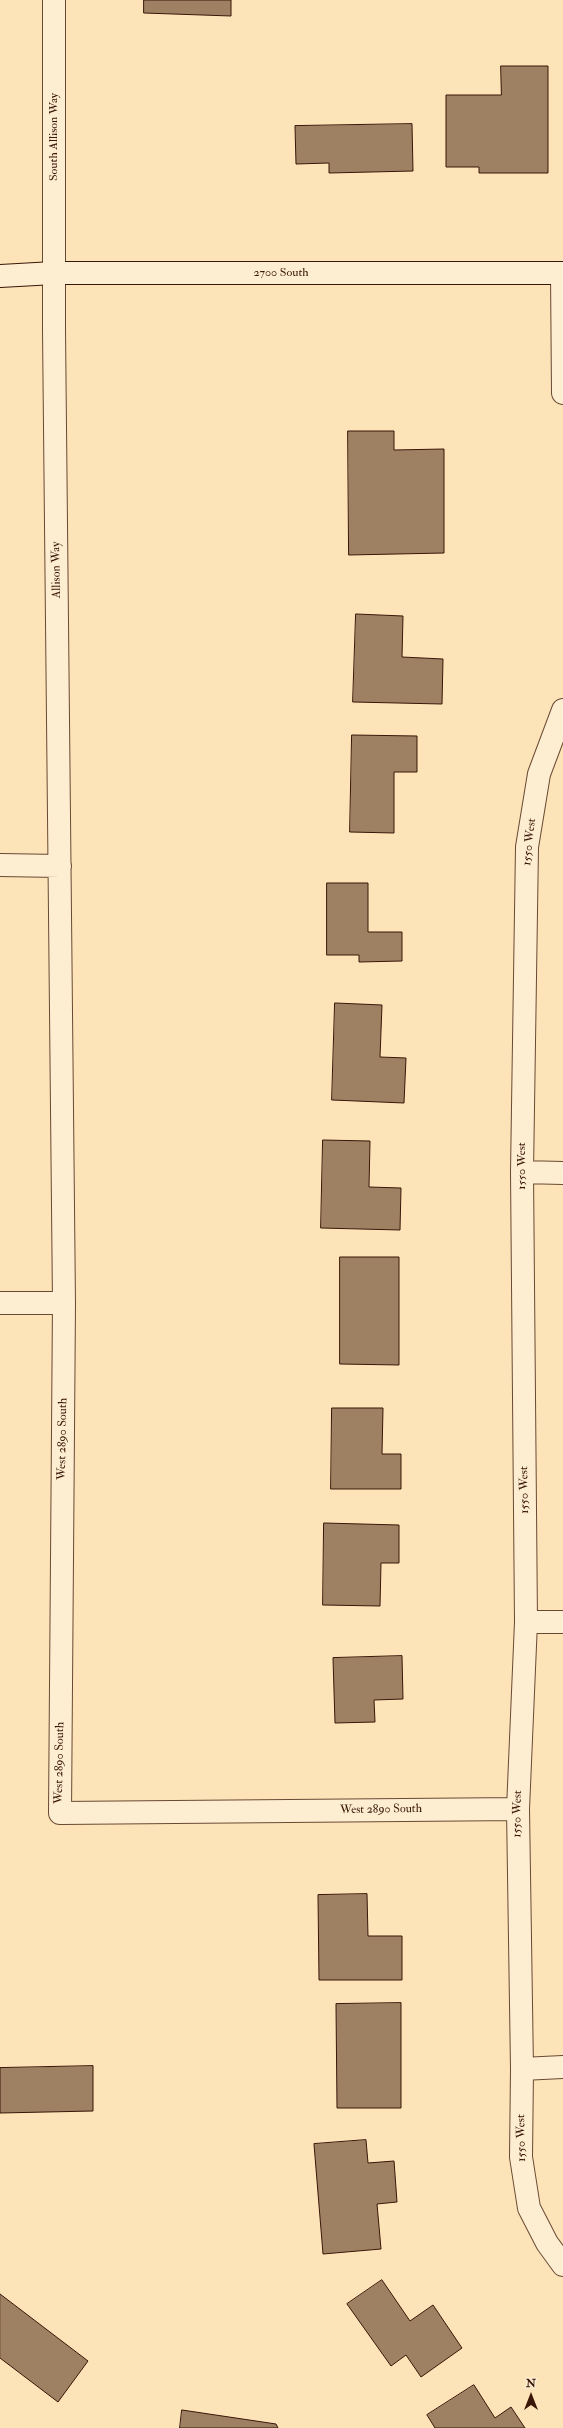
<!DOCTYPE html>
<html>
<head>
<meta charset="utf-8">
<style>
	body { margin:0 }
	#map { position:relative; width:563px; height:2428px; overflow:hidden; background:#fce3b8; font-family:"IM FELL Double Pica",serif }
	canvas { display:block }
	.north { position:absolute; left:511px; top:2376px; width:40px; height:40px; -webkit-text-stroke:3px #fdedd1; paint-order:stroke; rotate:0deg; font-size:11px; font-weight:700; line-height:16px; text-align:center; color:#391607 }
	.north::after { content:''; display:block; margin:auto; width:14px; height:18px; background:#391607; clip-path:polygon(50% 0,100% 100%,50% 72%,0 100%) }
</style>
</head>
<body>
<div id="map">
<canvas width="563" height="2428"></canvas>
<div class="north">N</div>
</div>
<script>
const g = document.querySelector('canvas').getContext('2d');
g.lineJoin = 'round';
function fillPath(path, color) {
  g.fillStyle = color;
  g.fill(path, 'evenodd');
}
function stroke(path, color, width, dash) {
  g.strokeStyle = color;
  g.lineWidth = width;
  g.lineCap = dash ? 'butt' : 'round';
  g.setLineDash(dash || []);
  g.stroke(path);
}
function label(font, color, halo, rows, align = 'center') {
  g.font = font + ' "IM FELL Double Pica",serif';
  g.lineWidth = 3;
  g.setLineDash([]);
  g.textBaseline = 'middle';
  g.strokeStyle = halo;
  g.fillStyle = color;
  for (const [text, x, y, turn = 0] of rows) {
    g.save();
    g.translate(x, y);
    g.rotate((+turn || 0) * Math.PI / 180);
    g.textAlign = isNaN(turn) ? turn : align;
    if (halo) g.strokeText(text, 0, 0);
    g.fillText(text, 0, 0);
    g.restore();
  }
}
const building = new Path2D(`
	M144 0H231V16L144 13Z
	M501 66H548V173H479V167H446V95H501Z
	M412 124 413 171 329 173V163L296 164 295 126Z
	M348 431H394V450L444 449V553L349 555Z
	M356 614 403 616 402 657 443 659 442 704 353 702Z
	M352 735 417 736V772H394V833L350 832Z
	M327 883H368V932H402V961L359 962V955H327Z
	M335 1003 382 1005 380 1057 406 1058 404 1103 332 1100Z
	M323 1140 370 1141 369 1187 401 1188 400 1230 321 1228Z
	M340 1257H399V1365L340 1364Z
	M332 1408H383L382 1454H401V1489H331Z
	M324 1523 399 1525V1563H381L380 1606 323 1605Z
	M402 1656 403 1699 374 1700 375 1722 335 1723 333 1658Z
	M367 1894 368 1936H402V1980H319L318 1895Z
	M401 2003V2108H337L336 2004Z
	M93 2066V2111L0 2113V2068Z
	M366 2140 368 2163 394 2161 397 2202 377 2204 381 2249 323 2254 314 2144Z
	M382 2280 410 2321 433 2305 462 2348 421 2377 406 2355 391 2366 347 2304Z
	M0 2294 88 2361 58 2402 0 2358Z
	M474 2385 495 2418 511 2407 525 2428H435L427 2415Z
	M182 2410 276 2424 278 2428H180Z`);
fillPath(building, '#9e8163');
stroke(building, '#391607', 1);
const minor = new Path2D(`
	M54 0V330L64 1303 60 1813 518 1809
	M562 273 563 393
	M563 710 539 774 527 847 522 1172 526 1622 518 1809 522 2069 521 2157 529 2208 547 2243 563 2265
	M0 865 60 866
	M522 1172 563 1173
	M0 1303H64
	M526 1622H563
	M522 2069 563 2067`);
const secondary = new Path2D(`
	M0 276 54 273H563`);
stroke(minor, '#6a4933', 24);
stroke(secondary, '#391607', 24);
stroke(minor, '#fdedd1', 22);
stroke(secondary, '#fdedd1', 22);
label('12px', '#391607', '#fdedd1', [
	["South Allison Way",54,137,-90],
	["2700 South",281,273],
	["Allison Way",57,570,-91],
	["1550 West",530,842,-84],
	["1550 West",522,1166,-90],
	["West 2890 South",63,1439,-89],
	["1550 West",525,1490,-91],
	["West 2890 South",60,1763,-89],
	["West 2890 South",381,1810,-1],
	["1550 West",518,1814,-89],
	["1550 West",522,2138,-91]
]);
</script>
</body>
</html>
